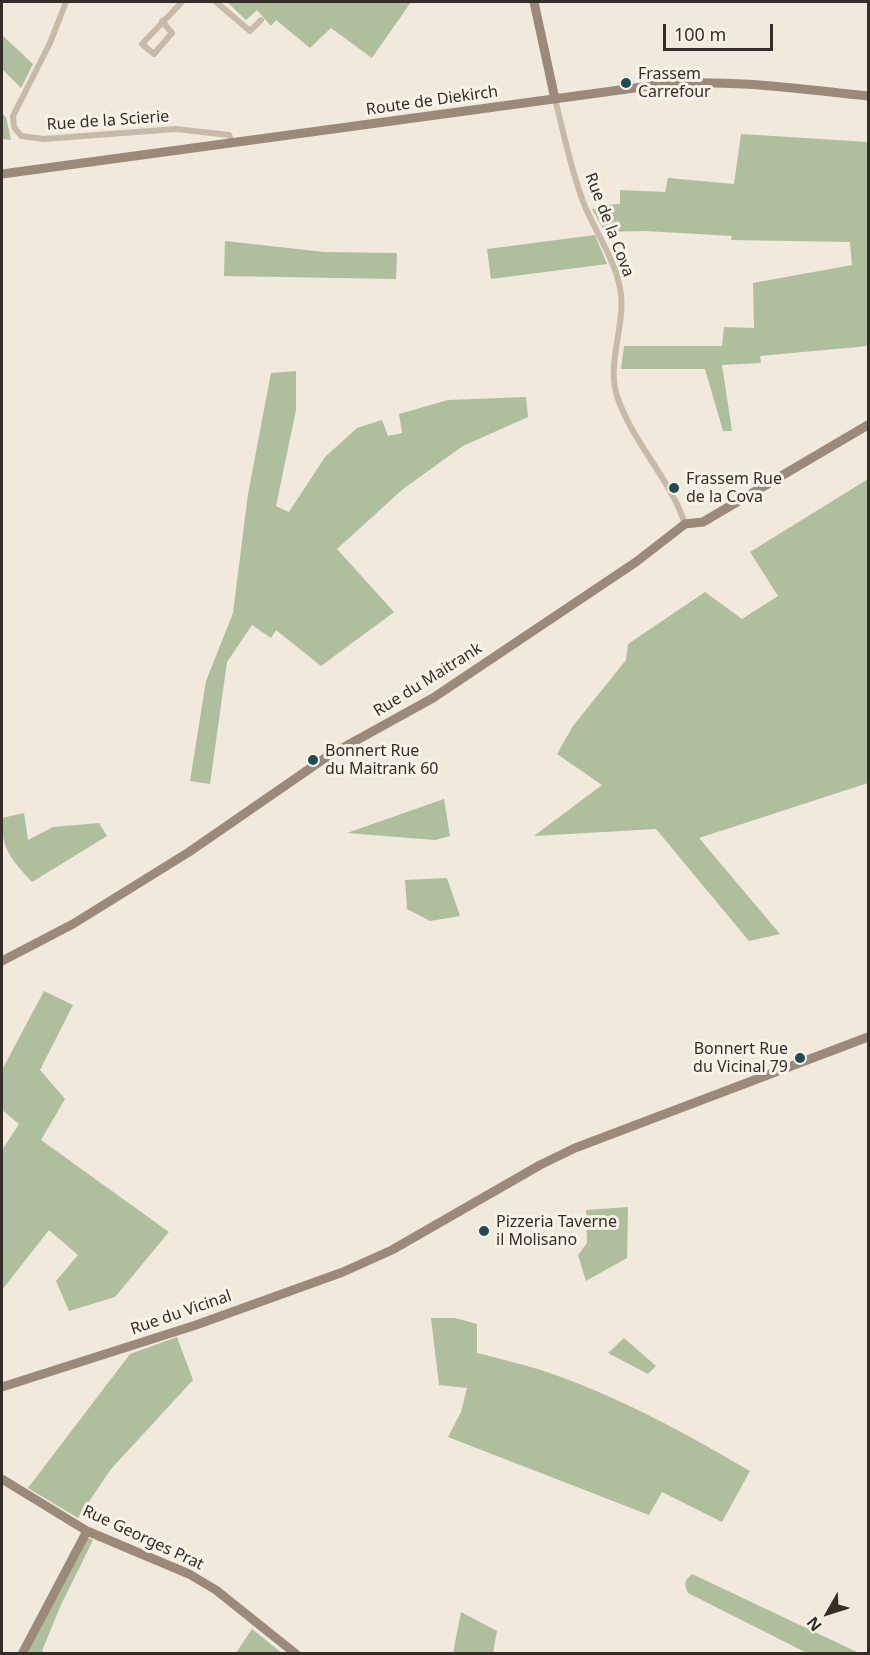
<!DOCTYPE html>
<html>
<head>
<meta charset="utf-8">
<style>
	body { margin:0 }
	#map { position:relative; width:870px; height:1655px; overflow:hidden; background:#f0e9dc; font-family:"Noto Sans",sans-serif }
	canvas { display:block }
	.frame { position:absolute; inset:0; border:3px solid #352d28; pointer-events:none }
	.north { position:absolute; left:798px; top:1583px; width:60px; height:60px; -webkit-text-stroke:4px #f8f2e8; paint-order:stroke; rotate:231deg; font-size:16px; font-weight:700; line-height:24px; text-align:center; color:#352d28 }
	.north::after { content:''; display:block; margin:auto; width:21px; height:27px; background:#352d28; clip-path:polygon(50% 0,100% 100%,50% 72%,0 100%) }
	.scale { position:absolute; left:663px; top:24px; width:110px; height:27px; box-sizing:border-box; border:3px solid #352d28; border-top:0; padding-left:8px; font-size:18px; line-height:21px; white-space:nowrap; color:#352d28; -webkit-text-stroke:4px #f8f2e8; paint-order:stroke }
</style>
</head>
<body>
<div id="map">
<canvas width="870" height="1655"></canvas>
<div class="frame"></div>
<div class="north">N</div>
<div class="scale">100 m</div>
</div>
<script>
const g = document.querySelector('canvas').getContext('2d');
g.lineJoin = 'round';
function fillPath(path, color) {
  g.fillStyle = color;
  g.fill(path, 'evenodd');
}
function stroke(path, color, width, dash) {
  g.strokeStyle = color;
  g.lineWidth = width;
  g.lineCap = dash ? 'butt' : 'round';
  g.setLineDash(dash || []);
  g.stroke(path);
}
function label(font, color, halo, rows, align = 'center') {
  g.font = font + ' "Noto Sans",sans-serif';
  g.lineWidth = 6;
  g.setLineDash([]);
  g.textBaseline = 'middle';
  g.strokeStyle = halo;
  g.fillStyle = color;
  for (const [text, x, y, turn = 0] of rows) {
    g.save();
    g.translate(x, y);
    g.rotate((+turn || 0) * Math.PI / 180);
    g.textAlign = isNaN(turn) ? turn : align;
    if (halo) g.strokeText(text, 0, 0);
    g.fillText(text, 0, 0);
    g.restore();
  }
}
fillPath(new Path2D(`
	M227 2H411L372 58 331 28 310 48 276 20 271 26 257 10 246 20Z
	M2 35 33 64 21 88 2 69Z
	M2 113 6 117 11 140 2 139Z
	M741 134 868 142V346L760 356 761 363 722 365 732 431H723L705 369H621L624 346H722L724 327 754 328 753 283 852 265 850 242 731 240 732 236 645 231 605 232 592 209 603 208V205L620 204V190L665 192 668 178 734 184Z
	M595 235 607 264 491 279 487 249Z
	M225 241 324 252 397 253 396 279 224 276Z
	M296 371V410L276 506 289 512 325 457 357 428 382 420 388 436 402 433 399 414 448 400 526 397 528 417 463 446 403 489 337 549 394 612 321 666 276 630 271 638 252 625 227 662 210 784 190 781 206 681 233 613 248 494 271 373Z
	M868 479V783L699 838 780 934 749 941 656 829 534 836 602 785 557 754 573 726 626 660 628 644 705 592 742 619 778 596 750 552Z
	M444 799 450 836 435 840 347 833Z
	M24 813 28 840 53 827 99 823 107 836 32 882C12 860 1 850 2 818Z
	M447 878 460 916 430 921 407 909 405 880Z
	M44 991 73 1005 40 1070 65 1099 41 1140 169 1232 115 1297 69 1311 56 1281 78 1255 49 1230 2 1290V1150L19 1124 2 1110V1070Z
	M628 1207 627 1258 586 1281 578 1255 587 1243 586 1210Z
	M431 1318H455L477 1324V1353C500 1359 522 1364 544 1371 616 1395 685 1433 750 1471L722 1522 662 1492 649 1515 448 1437 461 1412 467 1388 439 1385Z
	M177 1337 193 1380 111 1469 78 1518 28 1488 130 1354Z
	M624 1338 656 1366 648 1374 608 1353Z
	M84 1536 93 1540 60 1607 42 1651 46 1653 22 1654Z
	M692 1574 859 1653H807L688 1593C684 1584 684 1581 692 1574Z
	M461 1612 497 1631 493 1653H453Z
	M252 1629 282 1653H236Z`), '#afbe9d');
stroke(new Path2D(`
	M66 2 50 43 13 116 14 127 21 136 44 139 176 129 229 135 233 143
	M216 2 250 31 261 20
	M162 21 172 33 154 54 142 44 182 2
	M555 99C564 134 571 171 584 204 595 232 614 257 620 288 627 323 606 361 617 396 632 442 670 478 685 524`), '#c8baa8', 6);
stroke(new Path2D(`
	M534 2 555 99
	M2 174 664 84C733 79 800 89 868 96
	M2 961 73 924 189 852 328 756 433 698 636 562 685 524 703 522 868 425
	M2 1387 196 1325 343 1272 392 1250 540 1165 575 1148 868 1037
	M2 1479 87 1531 189 1574 216 1590 296 1654
	M22 1654 87 1531`), '#9b897a', 9);
for (const [x, y, r, color] of [
	[626,83,6,"#204b54"],
	[674,488,6,"#204b54"],
	[313,760,6,"#204b54"],
	[800,1058,6,"#204b54"],
	[484,1231,6,"#204b54"]
]) {
  const dot = new Path2D();
  dot.arc(x, y, r, 0, 2 * Math.PI);
  g.fillStyle = color;
  g.fill(dot);
  stroke(dot, '#f8f2e8', 2);
}
label('16px', '#352d28', '#f8f2e8', [
	["Frassem",638,74],
	["Carrefour",638,92],
	["Frassem Rue",686,479],
	["de la Cova",686,497],
	["Bonnert Rue",325,751],
	["du Maitrank 60",325,769],
	["Bonnert Rue",788,1049,"right"],
	["du Vicinal 79",788,1067,"right"],
	["Pizzeria Taverne",496,1222],
	["il Molisano",496,1240]
], 'left');
label('16px', '#352d28', '#f8f2e8', [
	["Route de Diekirch",432,101,-8],
	["Rue de la Scierie",108,121,-4],
	["Rue de la Cova",609,225,69],
	["Rue du Maitrank",428,680,-32],
	["Rue du Vicinal",181,1313,-19],
	["Rue Georges Prat",143,1538,25]
]);
</script>
</body>
</html>
